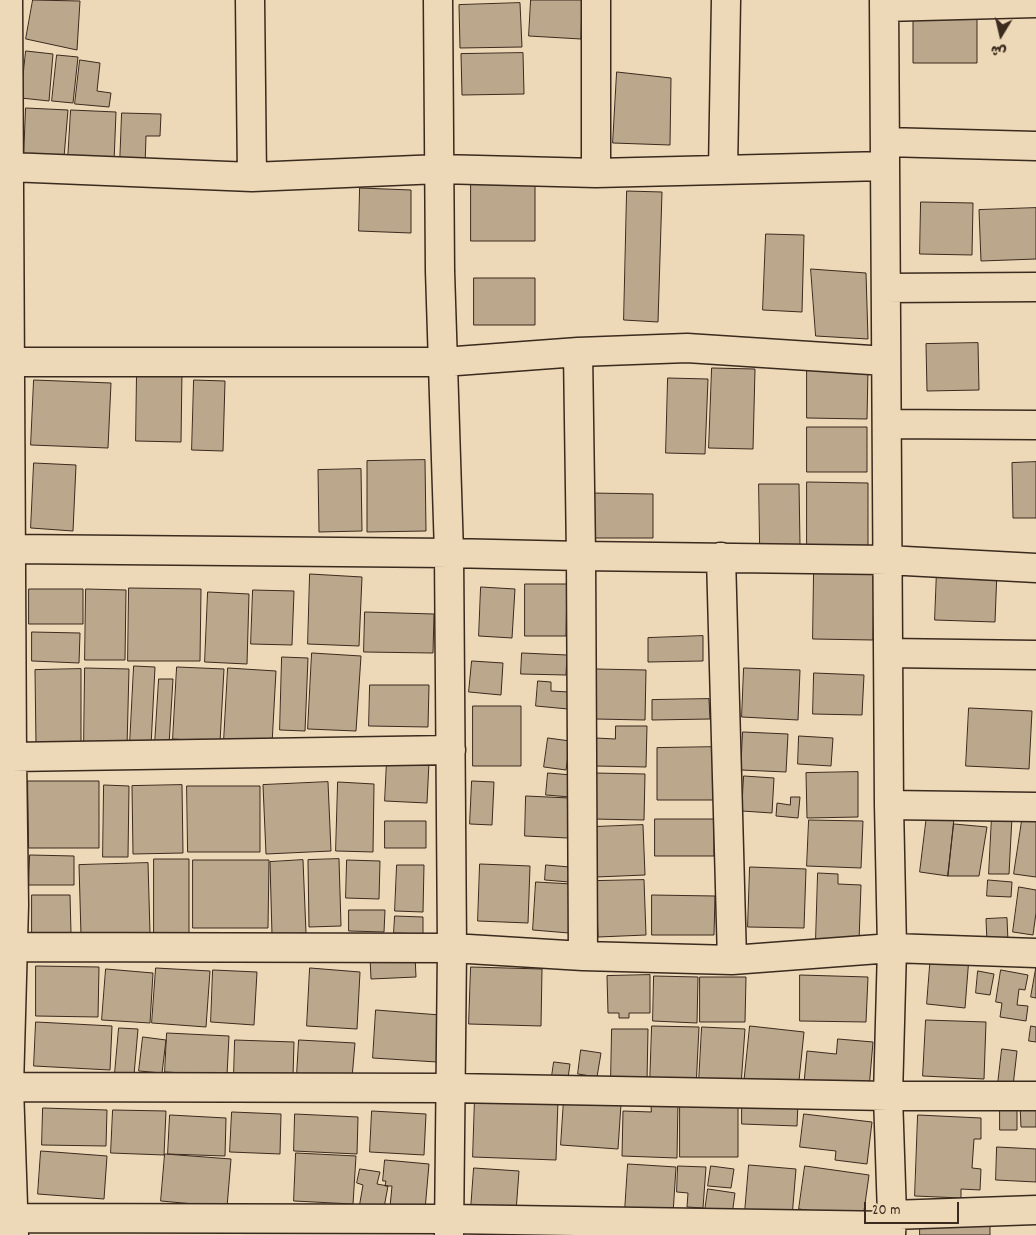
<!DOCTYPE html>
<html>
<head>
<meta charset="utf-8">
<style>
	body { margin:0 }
	#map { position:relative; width:1036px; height:1235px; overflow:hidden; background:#edd8b7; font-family:Dekko,"Playpen Sans Arabic",sans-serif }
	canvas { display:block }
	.north { position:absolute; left:976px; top:10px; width:50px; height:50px; -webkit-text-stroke:4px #edd8b7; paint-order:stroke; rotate:189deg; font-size:14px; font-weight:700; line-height:20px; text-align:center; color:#3b2a1e }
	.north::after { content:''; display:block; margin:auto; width:18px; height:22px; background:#3b2a1e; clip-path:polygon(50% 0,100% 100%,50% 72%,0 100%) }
	.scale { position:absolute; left:864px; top:1202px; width:95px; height:22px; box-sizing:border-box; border:2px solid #3b2a1e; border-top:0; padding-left:6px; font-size:15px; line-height:18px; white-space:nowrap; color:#3b2a1e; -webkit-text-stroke:4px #edd8b7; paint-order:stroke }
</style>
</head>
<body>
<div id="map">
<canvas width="1036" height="1235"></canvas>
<div class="north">ش</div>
<div class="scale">20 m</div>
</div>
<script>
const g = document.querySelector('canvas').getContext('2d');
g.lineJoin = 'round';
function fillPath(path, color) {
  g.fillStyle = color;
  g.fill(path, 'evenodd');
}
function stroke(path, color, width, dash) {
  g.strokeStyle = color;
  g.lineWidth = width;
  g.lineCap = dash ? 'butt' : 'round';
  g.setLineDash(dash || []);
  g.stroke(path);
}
const building = new Path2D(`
	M33 0 80 1 77 50 26 39Z
	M531 0H582L581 39 529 36Z
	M520 3 522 47 460 48 459 5Z
	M977 8V63H913V9Z
	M26 51 53 54 49 101 21 98Z
	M523 53 524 94 462 95 461 54Z
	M57 55 78 57 73 103 52 101Z
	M80 60 100 63 97 91 111 93 109 107 75 104Z
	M617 72 671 78 670 145 613 143Z
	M26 108 68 110 64 157 24 155Z
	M71 110 116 112 114 162 68 160Z
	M122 113 161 114 160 136H146L145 166 120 165Z
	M471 179H535V241H471Z
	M360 188 411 190V233L359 231Z
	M627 191 662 192 658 322 624 320Z
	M921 202 973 203 972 255 920 254Z
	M1036 208V259L981 261 979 210Z
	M766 234 804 235 802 312 763 310Z
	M811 269 866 273 868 339 816 336Z
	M474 278H535V325H474Z
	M978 343 979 390 927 391 926 344Z
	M712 368 755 369 753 449 709 448Z
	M807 368 868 369 867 419 807 418Z
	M137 369 182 370 181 442 136 441Z
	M668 378 708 379 705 454 666 453Z
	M34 380 111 383 108 448 31 445Z
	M194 380 225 381 223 451 192 450Z
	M807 427H867V472H807Z
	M425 460 426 531 367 532V461Z
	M1036 462V518H1013L1012 463Z
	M34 463 76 465 73 531 31 528Z
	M361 469 362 531 319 532 318 470Z
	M807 482 868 483V546L807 545Z
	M759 484H799L800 545H760Z
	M590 493 653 494V538H590Z
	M937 569 997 570 995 622 935 620Z
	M814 570 874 571 873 640 813 639Z
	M310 574 362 577 359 646 308 644Z
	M525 584H567L566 636H525Z
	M481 587 515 589 512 638 479 636Z
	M129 588 201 589 200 661H128Z
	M29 589H83V624H29Z
	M86 589 126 590 125 660H85Z
	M253 590 294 591 292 645 251 644Z
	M208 592 249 594 247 664 205 662Z
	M365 612 434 614 433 653 364 652Z
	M32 632 80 633 79 663 32 661Z
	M703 636V661L648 662V638Z
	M312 653 361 656 356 731 308 729Z
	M522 653 567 655 566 675 521 674Z
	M282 657 308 658 305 731 280 730Z
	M472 661 503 663 501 695 469 692Z
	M134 666 155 667 151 746 130 744Z
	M177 667 224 669 220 742 173 739Z
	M85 668 129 669 127 747 84 746Z
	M228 668 276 671 272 744 224 741Z
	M744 668 800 670 798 720 742 717Z
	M81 669V743L36 744 35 670Z
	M596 669 646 670 645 720 595 719Z
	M814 673 864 675 862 715 813 714Z
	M159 679H173L169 745 155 744Z
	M538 681 551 682V691L569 692 568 709 536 706Z
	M370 685H429L428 727 369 726Z
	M709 699 710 719 652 720V700Z
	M473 706H521V766H473Z
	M969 708 1032 711 1029 769 966 766Z
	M616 726H647L646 767 596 766V738L615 739Z
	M743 732 788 734 786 772 741 770Z
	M799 736 833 738 831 766 798 764Z
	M548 738 570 741 566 770 544 767Z
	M719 747V800H657V748Z
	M387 760 429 762 427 803 385 801Z
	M858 772V817L807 818 806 773Z
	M548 773 572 775 570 797 546 795Z
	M594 773 645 774 644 820 593 819Z
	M744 776 774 778 772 813 742 811Z
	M28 781H99V848H29Z
	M472 781 494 782 492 825 470 824Z
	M328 782 331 851 266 854 263 785Z
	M338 782 374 784 373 852 336 851Z
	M104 785 129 786 128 857H103Z
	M182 785 183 853 133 854 132 786Z
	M187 786H260V852H188Z
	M526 796 569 798 568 838 525 836Z
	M791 797H800L798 818 776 816 777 803 790 805Z
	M1023 814 1036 816V877L1014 874Z
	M927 815 954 818 948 876 920 872Z
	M992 816 1012 817 1009 874H989Z
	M655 819H714V856H655Z
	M809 820 863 821 861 868 807 866Z
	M385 821H426V848H385Z
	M954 824 987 827 979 876H948Z
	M643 825 645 875 596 877 594 827Z
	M30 855 74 856V885H29Z
	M154 859H189V934H154Z
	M339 859 341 926 309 927 308 860Z
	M193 860H269L268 928H193Z
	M303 860 306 933 272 935 270 862Z
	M347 860 380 861 379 899 346 898Z
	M148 863 150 933 81 935 79 865Z
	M480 864 530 866 528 923 478 921Z
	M397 865H424L423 912 395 911Z
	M546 865 570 867 569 882 545 880Z
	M750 867 806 869 804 928 748 927Z
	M818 873 838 874V884L861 885 859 941 816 939Z
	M644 880 646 935 598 937 596 881Z
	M988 880 1012 882 1011 897 987 896Z
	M536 882 572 884 569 933 533 930Z
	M1019 887 1036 890V913L1033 935 1013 932Z
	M32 895H70L71 933H32Z
	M652 895 715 896 714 935H652Z
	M349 910H385L384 932 349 931Z
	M395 916 423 917V934L394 933Z
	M1007 918 1008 941 987 942 986 919Z
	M931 953 969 957 965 1008 927 1004Z
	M415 955 416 977 371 979 370 957Z
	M36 966 99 967 98 1017 36 1016Z
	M471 967 542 969 541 1026 469 1024Z
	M1036 967V998L1031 997Z
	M156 968 210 971 206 1027 152 1023Z
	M310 968 360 972 357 1029 307 1026Z
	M106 969 153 973 150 1023 102 1020Z
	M213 970 257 972 254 1025 211 1022Z
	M1001 970 1028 975 1025 990 1019 989 1017 1005 1028 1006 1026 1021 1000 1017 1002 1003 996 1002Z
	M978 971 994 974 990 995 976 993Z
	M650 975V1013H629V1018H619V1013H608L607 976Z
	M800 975 868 977 866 1022 800 1021Z
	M654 976 698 977 697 1023 653 1021Z
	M700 977H746L745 1022H700Z
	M376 1010 440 1015 437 1062 373 1058Z
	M926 1020 986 1022 984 1079 923 1076Z
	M36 1022 112 1026 110 1070 34 1066Z
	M652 1026 699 1027 696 1088 650 1086Z
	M750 1026 804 1032 798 1090 744 1084Z
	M1031 1026 1036 1027V1042L1029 1041Z
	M702 1027 745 1029 741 1085 699 1082Z
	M119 1028 138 1029 134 1075 115 1073Z
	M612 1029H648L647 1081 611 1080Z
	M167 1033 229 1036 227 1075 165 1072Z
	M143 1037 166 1040 162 1073 139 1071Z
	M838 1039 873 1042 869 1089 804 1083 807 1051 836 1054Z
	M235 1040 294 1042 293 1076 234 1075Z
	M299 1040 355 1043 352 1078 297 1075Z
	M1002 1049 1017 1051 1013 1086 998 1084Z
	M581 1050 601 1053 597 1077 578 1074Z
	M554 1062 570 1064 568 1078 552 1076Z
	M475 1097 558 1100 556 1160 473 1157Z
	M564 1099 621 1104 618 1149 561 1145Z
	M651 1100H678L677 1158 622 1156 623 1111 651 1112Z
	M742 1100 798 1103 797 1126 742 1124Z
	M680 1101H738V1157H680Z
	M1036 1104V1127H1021L1020 1105Z
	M1000 1106H1017V1130H1000Z
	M43 1108 107 1110 106 1146 42 1145Z
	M113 1110 166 1111 164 1155 111 1153Z
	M372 1111 426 1114 424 1155 370 1152Z
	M232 1112 281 1114 280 1154 230 1152Z
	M295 1114 358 1117 357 1154 294 1151Z
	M804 1114 872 1122 867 1164 835 1160 836 1151 800 1147Z
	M170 1115 226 1118 225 1156 168 1154Z
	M918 1115 981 1118V1139H974L972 1168 981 1169 980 1190 961 1189V1198L915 1196Z
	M997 1147 1036 1149V1182L996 1180Z
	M41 1151 107 1156 104 1199 38 1194Z
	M296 1153 356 1156 353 1204 294 1201Z
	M165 1154 231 1159 227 1207 161 1201Z
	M385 1160 429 1164 425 1210 390 1207 392 1186H385L386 1181H383Z
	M628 1164 676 1167 673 1214 625 1211Z
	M749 1165 796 1169 792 1217 745 1212Z
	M678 1166 706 1167 703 1208 687 1207 688 1193 677 1192Z
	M711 1166 734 1169 731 1188 708 1186Z
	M805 1166 869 1175 863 1218 799 1209Z
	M474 1168 519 1171 516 1212 471 1209Z
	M360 1169 380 1172 377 1184 388 1186 383 1213 359 1208 363 1185 357 1183Z
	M708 1189 735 1193 732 1215 705 1211Z
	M920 1222 990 1223V1235H920Z`);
fillPath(building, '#bba78c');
stroke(building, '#3b2a1e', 1);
const minor = new Path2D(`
	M8 0 12 757 14 905 9 1087 14 1235
	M250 0 252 177
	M438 0 440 271 449 553 452 948 449 1235
	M884 0 889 805 892 948 888 1096 892 1215 891 1235
	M884 7 1036 3
	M885 142 1036 146
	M9 167 252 177 439 169 596 173 885 166
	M723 170 726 0
	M596 173V0
	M886 288 1036 287
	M578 352 581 556 583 956
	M10 362H443L578 352 687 348 886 361
	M887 424 1036 425
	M11 549 449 553 581 556 887 560 1036 568
	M721 557 732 960
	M888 653 1036 655
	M12 757 451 750
	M889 805 1036 807
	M13 947 452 948 583 956 732 960 892 948 1036 953
	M0 1084 9 1087 451 1088 888 1096H1036
	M892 1215 1036 1210
	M14 1218 449 1219 891 1226`);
stroke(minor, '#3b2a1e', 31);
stroke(minor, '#edd8b7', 28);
</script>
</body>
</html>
